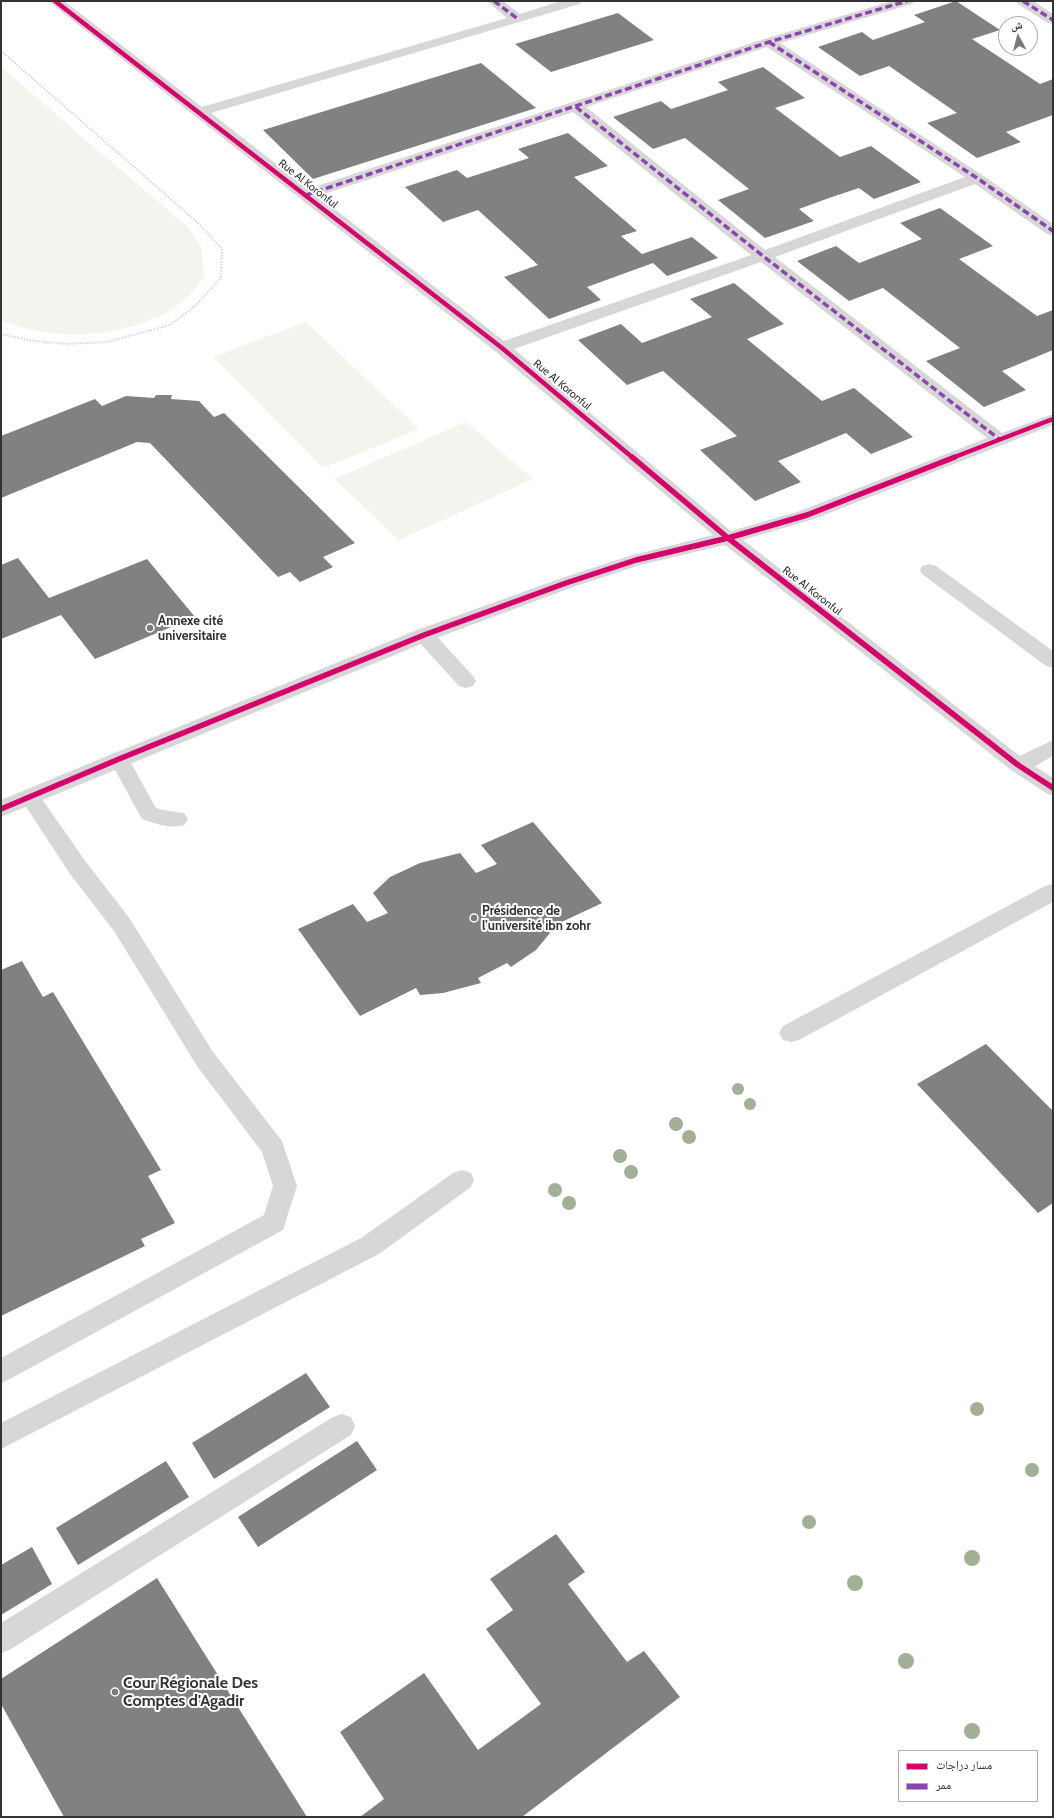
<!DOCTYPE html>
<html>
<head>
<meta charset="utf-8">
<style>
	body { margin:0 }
	#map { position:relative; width:1054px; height:1818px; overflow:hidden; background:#fff; font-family:Cabin,"Noto Naskh Arabic",sans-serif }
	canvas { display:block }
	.frame { position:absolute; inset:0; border:2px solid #333; pointer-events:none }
	.legend { position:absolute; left:898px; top:1750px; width:140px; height:52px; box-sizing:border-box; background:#fff; border:1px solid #adadad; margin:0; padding:5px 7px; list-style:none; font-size:12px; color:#333 }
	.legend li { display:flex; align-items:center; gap:8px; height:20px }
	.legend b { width:20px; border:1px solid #adadad }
	.north { position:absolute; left:998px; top:16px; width:40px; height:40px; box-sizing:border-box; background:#fff; border:1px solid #adadad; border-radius:50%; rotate:353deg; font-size:11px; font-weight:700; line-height:16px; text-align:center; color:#333 }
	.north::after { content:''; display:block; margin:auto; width:14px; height:18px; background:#7a7a7a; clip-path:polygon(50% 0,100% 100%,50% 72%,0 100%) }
</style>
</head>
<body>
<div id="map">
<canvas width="1054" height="1818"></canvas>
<div class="frame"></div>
<ul class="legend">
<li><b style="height:5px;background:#d6006c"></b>مسار دراجات</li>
<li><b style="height:5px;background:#8e44ad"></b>ممر</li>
</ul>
<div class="north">ش</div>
</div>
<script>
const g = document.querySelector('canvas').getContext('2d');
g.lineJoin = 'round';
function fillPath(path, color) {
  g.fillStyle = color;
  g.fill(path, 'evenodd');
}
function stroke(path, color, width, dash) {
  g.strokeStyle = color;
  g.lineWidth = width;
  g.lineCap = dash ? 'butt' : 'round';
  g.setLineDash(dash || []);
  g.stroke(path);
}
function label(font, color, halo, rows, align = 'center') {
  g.font = font + ' Cabin,sans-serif';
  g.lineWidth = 4;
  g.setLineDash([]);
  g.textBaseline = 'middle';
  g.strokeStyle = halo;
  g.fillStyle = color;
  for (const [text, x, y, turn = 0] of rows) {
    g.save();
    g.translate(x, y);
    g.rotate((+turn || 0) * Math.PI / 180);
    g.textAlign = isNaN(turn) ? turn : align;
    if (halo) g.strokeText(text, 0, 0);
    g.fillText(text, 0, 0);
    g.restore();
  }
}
fillPath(new Path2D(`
	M1 66 82 137 189 228 201 247 204 278C197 286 191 295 183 301 173 311 158 317 145 322 98 339 48 339 1 320Z
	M306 322 419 429 323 468 213 357Z
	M466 422 533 479 399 540 334 479Z`), '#f1f5ed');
fillPath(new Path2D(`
	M956 1 1000 30 972 39 1040 84 1053 79V115L1006 132 1021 142 977 158 927 123 957 113 889 66 860 76 818 47 862 32 873 40 925 22 914 15Z
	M618 13 654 40 551 72 515 44Z
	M481 63 536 108 313 179 263 130Z
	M763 67 805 98 775 108 840 157 871 146 921 182 874 199 859 188 829 198 799 209 814 221 765 238 718 200 749 189 685 138 653 149 613 117 661 101 671 109 728 90 718 82Z
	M568 133 608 166 574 177 637 231 621 236 642 254 692 237 718 258 667 276 653 263 587 287 601 300 549 319 504 277 538 265 478 210 443 222 405 187 457 170 467 178 529 158 518 149Z
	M940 208 993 246 959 259 1037 316 1053 310V350L1002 371 1026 390 984 407 926 361 960 348 883 288 849 301 797 261 836 246 859 263 922 239 900 223Z
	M734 283 784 324 747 339 822 401 854 388 913 437 871 454 846 433 778 461 801 482 755 501 700 450 737 436 663 371 627 385 578 340 621 324 642 343 712 317 690 299Z
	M156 395H172L171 399 199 401 214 417 224 413 355 543 323 557 333 567 300 582 290 572 278 577 150 443 137 442 1 498V436L95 399 102 406 126 396 154 398Z
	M18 558 49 598 147 559 195 617 95 659 61 615 1 639V565Z
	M533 822 602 903 549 928 550 933 536 950 511 967 507 963 478 978 481 983 443 993 420 995 416 988 360 1016 298 929 353 904 367 922 388 913 373 893 390 877 420 863 460 853 476 873 497 864 481 845Z
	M22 961 43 997 53 992 161 1170 148 1176 175 1223 141 1239 145 1246 1 1316V970Z
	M986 1044 1053 1111V1203L1038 1213 917 1084Z
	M306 1373 330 1407 214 1479 192 1443Z
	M357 1441 377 1470 258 1547 238 1517Z
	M166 1461 189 1497 78 1565 56 1528Z
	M556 1534 585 1572 568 1584 627 1662 644 1651 680 1697 522 1817H360L384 1799 340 1732 424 1673 478 1750 541 1704 486 1629 513 1610 490 1579Z
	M32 1547 52 1584 1 1615V1565Z
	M157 1578 307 1817H64L1 1704V1679Z`), '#818181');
stroke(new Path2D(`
	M1 51 197 222 222 249 221 278 195 306 170 325 107 342 68 344 33 341 1 334`), '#d6d6d6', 2, [1.5, 1.5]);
fillPath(new Path2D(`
	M929 564 936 566 1053 651V668L1046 666 922 574 920 570 922 566Z
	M424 628 431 630 473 676 476 681 473 686 466 688 459 686 417 640 414 635 417 630Z
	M1053 740V756C1040 763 1025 775 1011 770L1008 765 1011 760Z
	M119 752 126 754 156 808 163 810 184 813 188 819 184 825C169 829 156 824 142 819L109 759 112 754Z
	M30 789 37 792 86 862 130 919 213 1052 282 1141 297 1186 283 1230 10 1379 1 1383V1358L264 1215 273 1186 262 1152 197 1066 114 931 70 874 23 802 20 797 23 792Z
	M1053 884V902L799 1040 791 1042 783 1040 779 1033 783 1026 1045 886Z
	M462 1170 471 1173 474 1180 471 1187 379 1254 1 1449V1423L361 1238 453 1173Z
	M342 1414 351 1417 355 1426 351 1435 11 1649 1 1653V1623L333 1417Z`), '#d7d7d7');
fillPath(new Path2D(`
	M48 1H64L202 107 507 18 487 1H503L520 14 561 1H582L580 4 211 113 308 189 764 39 892 1H914L912 4 780 43 982 175 1053 224V236L1047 234 975 184 775 257 1002 433 1053 414V425L814 519 743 540 1025 760 1053 778V796L1046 793 1011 770 725 545 640 565 573 587 431 640 1 817V800L112 754 417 630 559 579 629 556 713 535 496 352ZM767 47 965 177 765 250 586 107ZM573 112 751 255 504 341 318 196ZM761 262 987 438 800 511 731 531 514 349Z
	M1016 1H1033L1053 14V24L1048 23 1018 4Z`), '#d7d7d7');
stroke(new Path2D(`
	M494 1 518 19
	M1023 1 1053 20
	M769 42 977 178 1053 231
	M576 107 763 256 999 439
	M306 195 769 42 907 1`), '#8e44ad', 3.5, [7, 3.5]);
stroke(new Path2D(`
	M55 1 502 348 633 458
	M952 458 1053 419`), '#d6006c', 4.5);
stroke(new Path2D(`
	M632 457 728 538 1018 765 1053 788
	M1 809 119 759 424 635 566 583 636 560 728 538 807 515 955 457`), '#d6006c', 5.5);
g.fillStyle = '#a2b095';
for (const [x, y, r] of [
	[738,1089,6],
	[750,1104,6],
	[676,1124,7],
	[689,1137,7],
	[620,1156,7],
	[631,1172,7],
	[555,1190,7],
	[569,1203,7],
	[977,1409,7],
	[1032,1470,7],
	[809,1522,7],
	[972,1558,8],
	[855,1583,8],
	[906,1661,8],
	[972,1731,8]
]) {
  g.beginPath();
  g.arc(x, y, r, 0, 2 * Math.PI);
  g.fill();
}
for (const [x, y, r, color] of [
	[150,628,4,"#7a7a7a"],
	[474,918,4,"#7a7a7a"],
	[115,1692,4,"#7a7a7a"]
]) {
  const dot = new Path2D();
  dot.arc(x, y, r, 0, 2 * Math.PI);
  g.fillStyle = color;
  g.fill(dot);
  stroke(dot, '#fff', 1.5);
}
label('11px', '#333', '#fff', [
	["Rue Al Koronful",308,184,38],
	["Rue Al Koronful",562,385,40],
	["Rue Al Koronful",812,591,38]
]);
label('bold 13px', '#333', '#fff', [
	["Annexe cité",158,621],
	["universitaire",158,636],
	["Présidence de",482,911],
	["l'université ibn zohr",482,926]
], 'left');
label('bold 16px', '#333', '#fff', [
	["Cour Régionale Des",123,1683],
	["Comptes d'Agadir",123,1701]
], 'left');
</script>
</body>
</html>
